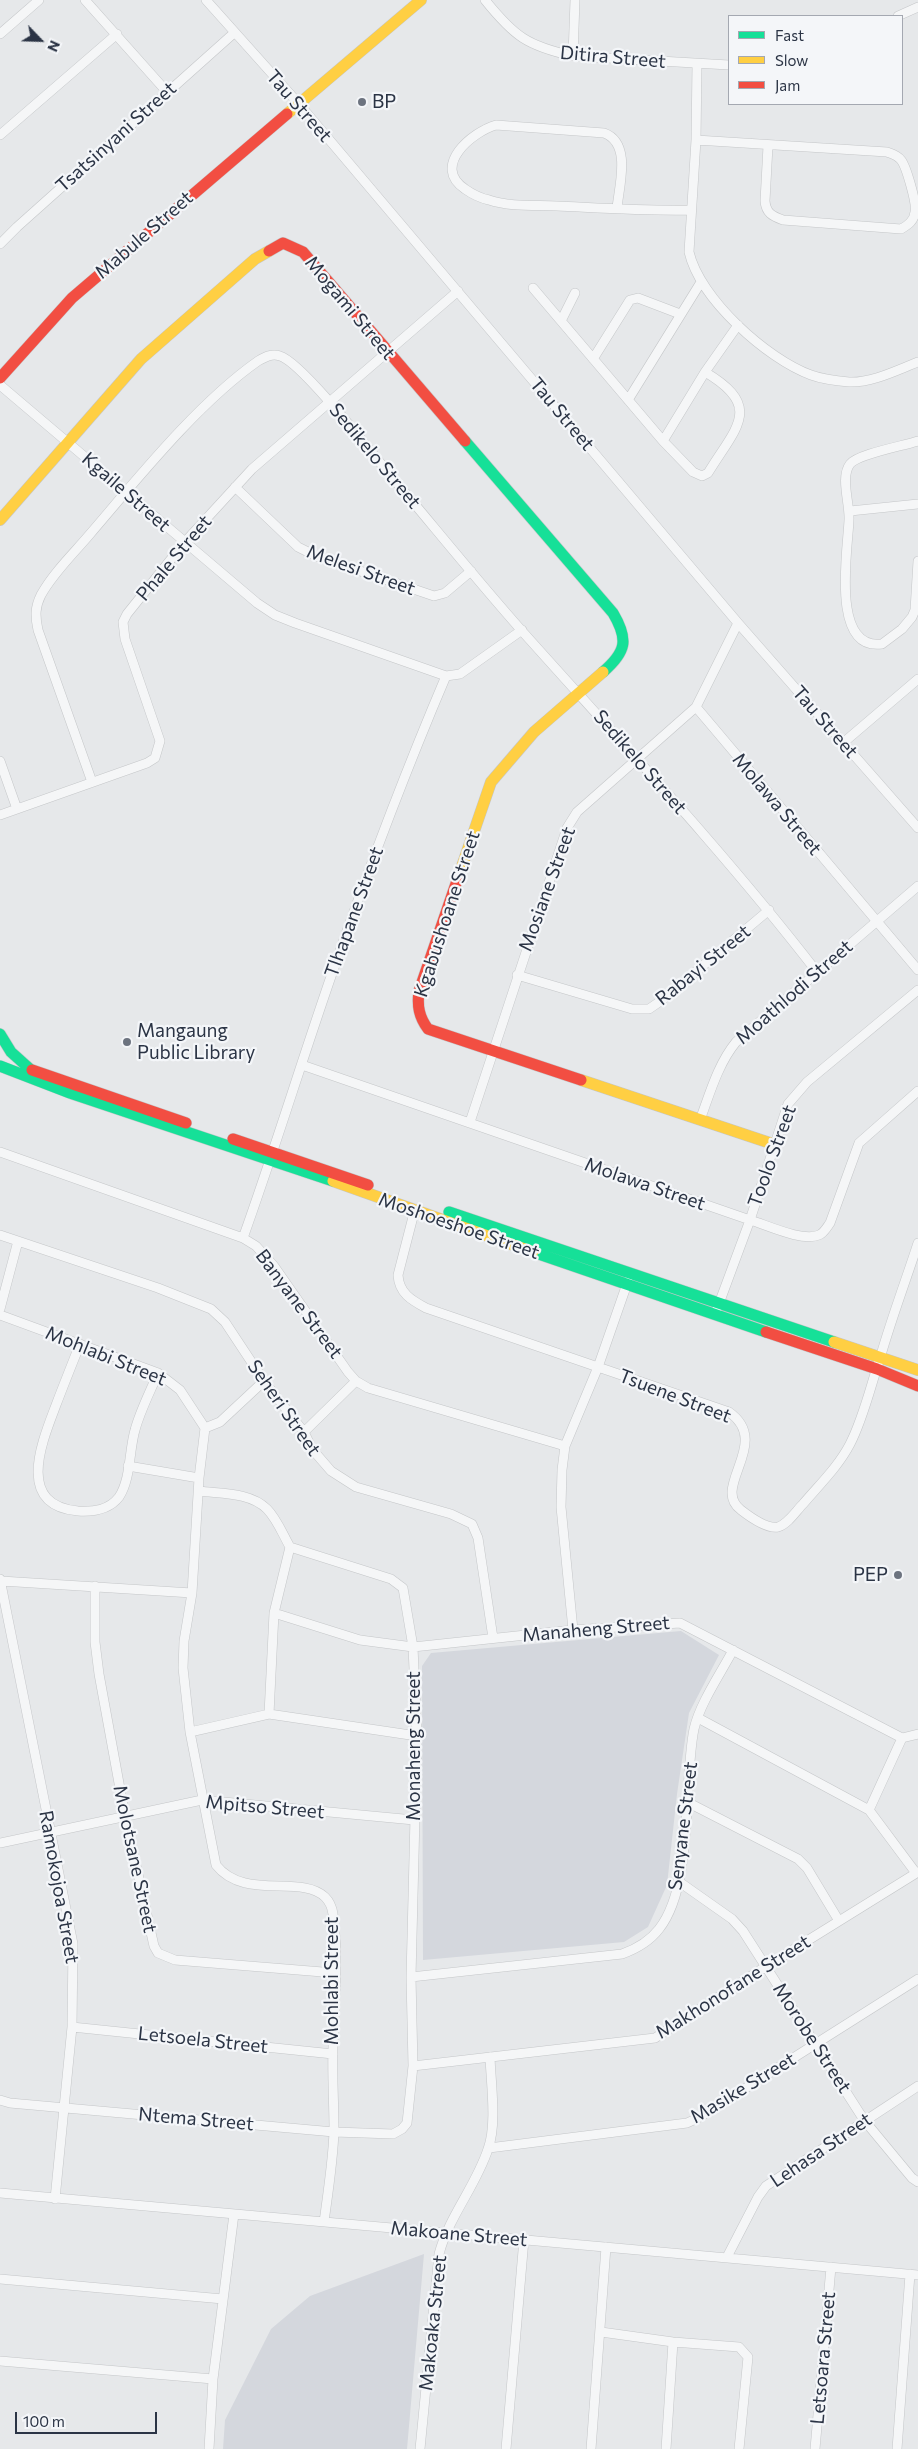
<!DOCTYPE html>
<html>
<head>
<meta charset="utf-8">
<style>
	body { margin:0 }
	#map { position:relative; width:918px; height:2449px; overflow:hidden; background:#e6e8ea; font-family:Commissioner,sans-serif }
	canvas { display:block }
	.legend { position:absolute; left:728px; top:15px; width:175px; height:90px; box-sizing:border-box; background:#f4f6f9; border:1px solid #a4a8b1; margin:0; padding:6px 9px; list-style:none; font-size:15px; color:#2b3445 }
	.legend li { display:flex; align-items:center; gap:10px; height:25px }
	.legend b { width:25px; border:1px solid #a4a8b1 }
	.north { position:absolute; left:15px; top:15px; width:50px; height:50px; -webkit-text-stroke:4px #f4f6f9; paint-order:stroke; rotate:114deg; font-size:14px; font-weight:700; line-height:20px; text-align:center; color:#2b3445 }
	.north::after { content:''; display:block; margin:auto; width:18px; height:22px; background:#2b3445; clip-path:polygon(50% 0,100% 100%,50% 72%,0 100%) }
	.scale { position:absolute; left:15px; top:2412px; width:142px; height:22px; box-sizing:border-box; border:2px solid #2b3445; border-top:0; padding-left:6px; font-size:15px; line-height:18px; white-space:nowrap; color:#2b3445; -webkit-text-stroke:4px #f4f6f9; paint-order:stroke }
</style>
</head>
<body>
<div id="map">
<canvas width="918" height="2449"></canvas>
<ul class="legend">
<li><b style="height:6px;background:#16e098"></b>Fast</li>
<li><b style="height:6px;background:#ffcf43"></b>Slow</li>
<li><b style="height:6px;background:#f24e42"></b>Jam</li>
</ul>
<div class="north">N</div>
<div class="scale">100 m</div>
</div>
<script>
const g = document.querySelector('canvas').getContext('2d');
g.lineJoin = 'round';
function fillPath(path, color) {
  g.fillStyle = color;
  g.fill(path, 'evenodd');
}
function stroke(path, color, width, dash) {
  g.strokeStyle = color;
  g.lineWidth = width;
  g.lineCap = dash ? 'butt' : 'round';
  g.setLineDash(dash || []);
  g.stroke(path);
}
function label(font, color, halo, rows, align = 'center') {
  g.font = font + ' Commissioner,sans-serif';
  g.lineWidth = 4.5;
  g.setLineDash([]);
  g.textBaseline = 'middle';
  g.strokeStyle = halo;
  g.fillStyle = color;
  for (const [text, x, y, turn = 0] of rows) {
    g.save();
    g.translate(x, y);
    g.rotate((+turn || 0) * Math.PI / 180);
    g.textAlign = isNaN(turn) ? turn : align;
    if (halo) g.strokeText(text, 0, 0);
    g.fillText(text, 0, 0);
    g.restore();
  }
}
fillPath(new Path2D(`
	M681 1631 719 1655 689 1713 677 1794 667 1885 648 1927 624 1942 423 1960 422 1666 431 1653Z
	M424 2254 407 2449H223L225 2420 271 2329 310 2296Z`), '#d4d7dd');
const street = new Path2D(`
	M85 0 167 92
	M206 0 299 104 738 623 918 828
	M485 0C514 36 527 46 573 56L729 65
	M898 16 918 7
	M0 34 39 0
	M573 56 575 0
	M697 64 696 140 689 252C700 299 767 359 811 375 822 379 837 381 849 382 872 383 897 370 918 362
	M0 135 117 34
	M696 140 887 152C892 154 897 155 901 160 906 166 917 203 915 212 914 221 908 225 901 229L783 220C772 216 766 213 765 201L768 146
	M617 208C619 186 632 143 604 133L496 125C472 132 431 166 465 189 472 194 480 198 489 200 510 207 535 205 557 206 601 208 645 211 690 210
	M0 244 17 227 234 33
	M533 288 663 441 693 472 702 476 708 473C736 427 764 407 705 372
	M561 321 575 293
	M593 359 630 300 638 298 680 314
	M0 385 257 603 275 615 295 623 446 676 460 674 522 630
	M628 400 701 282
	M663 441 705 372 738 325
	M918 441C903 446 858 454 850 464 840 477 850 504 849 520 848 548 830 651 882 644L902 629 912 617 915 610 918 561
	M235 487 298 547 316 556 434 596 445 593 471 571
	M850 511 918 504
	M696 707 918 970
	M843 743 918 679
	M0 761 17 809
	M92 782 38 630C35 616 35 607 41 595 53 573 74 553 90 534 138 478 198 403 258 361 265 357 272 353 280 356 301 362 368 448 386 470 431 523 475 578 522 631 622 743 725 853 817 972
	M0 815 147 763 155 758 160 741 125 639 123 622 127 614 184 543 252 469 458 291
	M517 975 632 1009H649L662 1000 769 910
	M302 1065 750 1220C767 1225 802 1242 819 1235 824 1233 827 1227 830 1223L859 1143 918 1091
	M700 1120C710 1093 718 1064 736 1042L918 886
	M470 1122 567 828 577 812 696 707 738 623
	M0 1152 243 1238 256 1246 274 1266 348 1372 356 1381 368 1388 565 1446
	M415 1209 398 1275C399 1293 411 1300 426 1308L729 1412C773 1443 710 1487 741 1510 750 1517 767 1529 778 1527 788 1524 796 1511 803 1504 819 1485 838 1467 850 1444 864 1417 871 1384 881 1355 892 1317 906 1280 918 1243
	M0 1235 158 1288 211 1309 225 1322 264 1381 304 1432 312 1449 331 1471 356 1487 451 1514 472 1524 478 1538 493 1638
	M243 1238C276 1146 304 1053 336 962 370 865 406 770 446 676
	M0 1309 18 1241
	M717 1309 750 1220 788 1104 807 1082 918 990
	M0 1315 158 1373 180 1390 205 1428 199 1478 192 1593 184 1641 183 1668 190 1732 216 1865C244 1901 301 1874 325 1897 330 1902 332 1907 333 1914 339 1957 334 2003 333 2047 332 2075 334 2103 334 2131 333 2161 328 2192 324 2222
	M80 1344C72 1364 64 1384 56 1405 42 1442 15 1505 78 1511 94 1512 109 1510 119 1497 131 1479 129 1450 135 1430 140 1411 150 1392 158 1373
	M205 1428 220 1422 264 1381
	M304 1432 356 1381
	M128 1466 199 1478
	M0 1579 73 1944 72 2027 55 2199
	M1 1581 192 1593
	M95 1586V1642L99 1674 125 1816 154 1946 158 1953 175 1960 335 1973
	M274 1613 360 1640 413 1647 573 1630 680 1623 902 1738
	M573 1630 561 1507 562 1470 565 1446 598 1367 628 1281
	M269 1714 274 1613 290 1547
	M698 1718 869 1810 916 1873
	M190 1732 269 1714 417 1736
	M902 1738 918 1734
	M689 1803 798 1859 807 1868 839 1921
	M869 1810 902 1738
	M0 1843 202 1800 414 1820
	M678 1881 732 1919 743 1931 864 2120 912 2178 918 2182
	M411 1977 622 1954C636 1949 649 1942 659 1929 694 1885 683 1783 694 1729 700 1703 721 1673 733 1650
	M72 2027 333 2054
	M413 2066 655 2038 765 1967 918 1872
	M0 2100 10 2103 334 2132 393 2134 402 2129 407 2123 413 2066 411 1977 417 1736 413 1647 403 1588 391 1579 290 1547C283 1535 277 1519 267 1509 250 1492 221 1494 199 1491
	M489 2148 687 2123 700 2117 918 1979
	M0 2193 918 2275
	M727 2257 758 2197 766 2186 918 2086
	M0 2279 223 2299
	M601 2332 673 2342 739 2347 748 2357 739 2449
	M0 2361 213 2379
	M209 2449 213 2379 234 2214
	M420 2449 439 2254C449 2216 476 2186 488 2149 497 2125 491 2084 490 2057
	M506 2449 524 2239
	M591 2449 606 2247
	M666 2449 673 2342
	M815 2449 831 2267
	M897 2449 910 2274`);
const fast = new Path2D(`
	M465 441 613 613C629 640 626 652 603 672
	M0 1034 11 1052 31 1070
	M0 1066 70 1093 333 1181
	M449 1212 834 1342
	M533 1252 766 1332`);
const slow = new Path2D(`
	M287 114 421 0
	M0 520 141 359 255 259 269 251
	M460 872 491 782 534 732 603 672
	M581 1080 773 1144
	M333 1181 533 1252
	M834 1342 918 1370`);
const jam = new Path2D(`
	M269 251 283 243 303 252 465 441
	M0 378 72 298 287 114
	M460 872 419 991C417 1006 419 1017 428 1029L581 1080
	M32 1070 186 1123
	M233 1139 368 1185
	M766 1332 877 1369 918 1386`);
stroke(street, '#c4c6c8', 10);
stroke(fast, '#c4c6c8', 12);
stroke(slow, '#c4c6c8', 12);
stroke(jam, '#c4c6c8', 12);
stroke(street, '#f5f6f7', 9);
stroke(fast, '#16e098', 11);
stroke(slow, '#ffcf43', 11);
stroke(jam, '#f24e42', 11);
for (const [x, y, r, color] of [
	[362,102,5,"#6c737f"],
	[127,1042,5,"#6c737f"],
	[898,1575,5,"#6c737f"]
]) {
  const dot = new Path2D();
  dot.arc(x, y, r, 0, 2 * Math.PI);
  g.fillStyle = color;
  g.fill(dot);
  stroke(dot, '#f4f6f9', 2);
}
label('19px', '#2b3445', '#f4f6f9', [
	["Ditira Street",613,57,5],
	["Tau Street",299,106,49],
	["Tsatsinyani Street",116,137,-42],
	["Mabule Street",144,235,-41],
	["Mogami Street",350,308,50],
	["Tau Street",562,414,50],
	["Sedikelo Street",375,456,50],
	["Kgaile Street",126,492,41],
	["Phale Street",174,558,-50],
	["Melesi Street",361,570,20],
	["Tau Street",825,722,49],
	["Sedikelo Street",640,762,49],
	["Molawa Street",777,804,50],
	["Mosiane Street",547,889,-70],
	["Tlhapane Street",354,912,-70],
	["Kgabushoane Street",447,914,-72],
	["Rabayi Street",703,965,-39],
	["Moathlodi Street",794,992,-41],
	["Toolo Street",772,1156,-70],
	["Molawa Street",645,1184,19],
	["Moshoeshoe Street",459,1226,19],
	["Banyane Street",299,1304,53],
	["Mohlabi Street",106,1356,22],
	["Tsuene Street",675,1396,21],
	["Seheri Street",284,1408,55],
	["Manaheng Street",596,1629,-5],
	["Monaheng Street",414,1746,-90],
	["Mpitso Street",265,1807,5],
	["Senyane Street",683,1826,-83],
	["Molotsane Street",135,1859,78],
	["Ramokojoa Street",59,1887,80],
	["Mohlabi Street",332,1981,-90],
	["Makhonofane Street",733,1987,-32],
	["Morobe Street",812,2038,57],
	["Letsoela Street",203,2040,6],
	["Masike Street",743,2088,-31],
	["Ntema Street",196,2119,5],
	["Lehasa Street",821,2150,-34],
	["Makoane Street",459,2234,5],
	["Makoaka Street",433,2323,-84],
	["Letsoara Street",823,2358,-85]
]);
label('19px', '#2b3445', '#f4f6f9', [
	["BP",372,102],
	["Mangaung",137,1031],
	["Public Library",137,1053],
	["PEP",888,1575,"right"]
], 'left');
</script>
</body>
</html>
